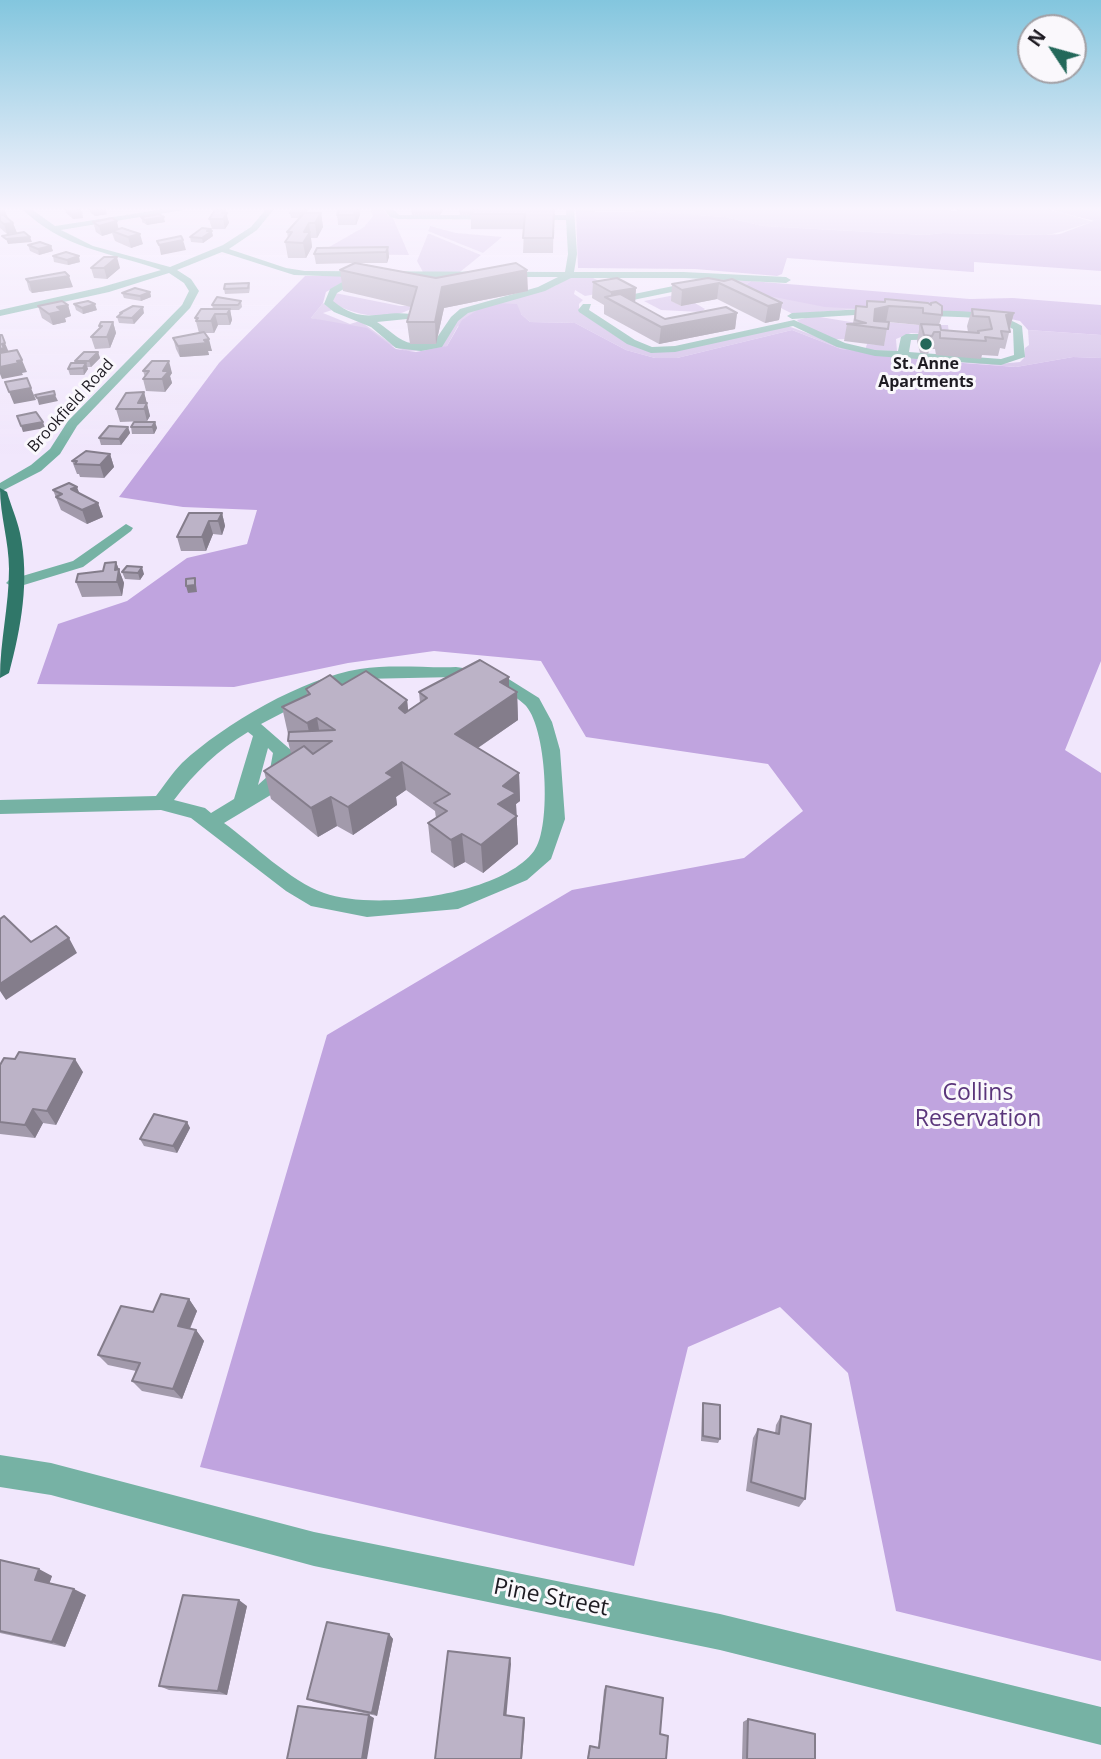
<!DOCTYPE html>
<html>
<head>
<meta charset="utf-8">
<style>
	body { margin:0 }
	#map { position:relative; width:1101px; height:1759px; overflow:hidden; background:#f1e7fc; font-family:"Open Sans",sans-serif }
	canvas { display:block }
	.north { position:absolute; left:1017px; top:14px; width:70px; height:70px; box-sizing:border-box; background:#faf8fc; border:2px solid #a2a0a5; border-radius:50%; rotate:306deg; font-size:19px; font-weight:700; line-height:28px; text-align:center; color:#1e1b22 }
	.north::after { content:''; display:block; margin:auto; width:24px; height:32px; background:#23685a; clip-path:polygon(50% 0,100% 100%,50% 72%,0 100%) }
</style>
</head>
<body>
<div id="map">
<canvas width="1101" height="1759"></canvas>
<div class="north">N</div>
</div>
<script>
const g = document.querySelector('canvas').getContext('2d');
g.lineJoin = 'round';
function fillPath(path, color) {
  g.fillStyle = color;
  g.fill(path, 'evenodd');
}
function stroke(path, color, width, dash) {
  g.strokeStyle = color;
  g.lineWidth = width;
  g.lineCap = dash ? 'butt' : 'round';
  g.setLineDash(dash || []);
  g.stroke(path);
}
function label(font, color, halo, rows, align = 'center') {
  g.font = font + ' "Open Sans",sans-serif';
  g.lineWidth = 6;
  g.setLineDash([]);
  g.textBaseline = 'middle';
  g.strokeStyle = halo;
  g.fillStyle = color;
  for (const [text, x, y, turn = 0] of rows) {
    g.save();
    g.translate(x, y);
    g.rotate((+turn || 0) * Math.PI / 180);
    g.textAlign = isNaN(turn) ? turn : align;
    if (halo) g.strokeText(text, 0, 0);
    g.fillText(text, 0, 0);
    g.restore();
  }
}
fillPath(new Path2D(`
	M376 208H383L388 216 393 218 409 255 317 254 364 227 373 216 371 210Z
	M576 208H950L951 211H958L957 208H1044L1094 222C1077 225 1063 233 1046 235L943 233 925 235 763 226 725 217 654 212 576 211Z
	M430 226 456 233 502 237 483 253 428 231Z
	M428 234H430L481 255 460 272H423L417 261Z
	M569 276 593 278 618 290 585 296 575 290 574 294 583 300 579 304V311C606 328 632 353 665 352L788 326 856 351 999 364 1020 362 1024 358 1025 348 1029 345 1028 330 1101 335V358L1073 357 1016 367 872 355 841 349 792 330 677 358H655L626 350 575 323 530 322 521 314 458 326 447 346 438 350 405 351 338 325 311 318 323 303 332 310 323 313 350 324 360 321 396 347 427 349C440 337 452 320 467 312 492 298 551 297 569 276Z
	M724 280 751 281 745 285 869 308 793 314Z
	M726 285 730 296 672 301 681 306 695 303 705 309 701 312 661 310 644 301Z
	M335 293 400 306H415C393 323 353 316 332 302Z
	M814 316 863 324C860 328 855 335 851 337 836 345 806 331 797 320Z
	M886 322 919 325V330L938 325H948L949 333 941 335 911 333 896 339 897 351 865 350 867 344 884 345Z`), '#cbb6e3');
fillPath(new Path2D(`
	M1044 208H1101V271L974 262V272H972L787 258 782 274 777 276 695 269 578 268 576 211 654 212 725 217 763 226 925 235 943 233 1046 235 1060 234 1094 221Z
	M305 276H353L326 292 323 303 311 318 367 328 396 349 416 352 447 346 462 320 482 307 496 303 517 304 521 314 530 322 575 323 626 350 655 358H677L792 330 841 349 924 360 1016 367 1073 357 1101 358V661L1065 750 1101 773V1661L896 1611 848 1373 780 1307 688 1347 634 1566 200 1467 327 1035 572 890 744 858 803 811 768 764 586 737 541 661 434 651 348 663 234 687 37 684 58 624 127 601 187 558 247 544 257 510 183 507 119 497 219 363Z
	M751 281 970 299 1013 298 1101 305V335L1028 330 1020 321 996 316 825 307 764 295 744 286Z`), '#c0a4df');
fillPath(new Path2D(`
	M21 208H30L55 226 171 208H187L183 210 61 230 93 246 170 267 223 245 251 227 267 208H275L257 230 229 249 286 268 305 271 565 272 568 254 566 220 398 219 390 217 383 208H391L399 215H566V208H574L577 254 574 272H684L786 277 791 280 786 283 684 278H571L545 291 468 313 458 321 442 347 421 351 396 348 371 327 334 312 324 304 330 289 351 277 294 275 222 252 177 270 191 279 199 291 190 308 77 426 60 454 41 471 0 492V483L31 465 50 449 68 421 182 305 189 291 184 283 169 273 109 292 0 316V310L102 287 161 270C109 252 63 249 21 208ZM364 277H558L538 287 460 309 451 317 434 342C403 348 401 338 377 322L407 319 412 316 411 314C378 310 364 326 333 301L337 293Z
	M698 281 703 284 701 286 633 300 604 284 612 282 634 294Z
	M583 304H591L589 310 635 340 652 347 675 346 794 320 845 343 875 350 898 351 901 337 906 334H946L951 337 950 339 911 340 909 352 1001 359 1014 355 1013 329C986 313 945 318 914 316L909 313 914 310C949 312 991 307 1022 326L1025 357 1001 365 875 356 837 347 793 326 675 352 651 353 627 344 579 312 578 310Z
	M882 308 886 309V313L792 319 787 316 792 313Z
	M126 524 133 528 131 531 83 567 14 588 6 583 9 580 73 561Z
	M456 667 499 673 539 698 552 722 560 750 565 819 551 859 527 880 458 909 367 917 311 906 286 891 191 818 161 810 0 814V800L156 796C164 786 172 773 182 763 224 724 303 678 360 669 391 664 425 668 456 667ZM456 677C483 681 502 685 524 704 547 724 552 828 534 851 500 896 374 911 324 893 290 881 253 844 224 823L274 793 285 781 292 751 261 724 332 687 361 679ZM248 732 253 736 234 799 211 813 205 808 174 800C195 772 218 750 248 732ZM268 748 273 753 269 775 258 785Z
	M0 1455 51 1463 314 1532 720 1614 1101 1707V1745L720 1650 314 1566 51 1495 0 1487Z`), '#76b2a4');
fillPath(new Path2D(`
	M0 488 7 492C11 506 17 519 20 533 30 580 21 628 9 673L0 678C0 641 9 606 9 569 9 541 0 516 0 488Z`), '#307769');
fillPath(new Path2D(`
	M0 208 5 211 8 218 13 223 17 233 7 234 0 228Z
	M55 208H81H76L83 218 73 219 66 213 65 208H67L57 209Z
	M89 208 107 214 95 216 91 213Z
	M293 208H307L308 210 306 213H321L323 227 317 238H311L312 247 306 258H288L285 242 288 238 287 232 299 218H291L290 213Z
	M340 208H360V215L356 225H338L337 215Z
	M411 208H444L440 215H412Z
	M459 208H554L553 253H523L524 229H471V215H460Z
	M225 209 229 223 225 229H212L209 219Z
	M141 217 165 222 147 225 142 222Z
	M93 222 119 229 143 244 131 248 115 241 112 233 102 236 96 232Z
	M211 229 213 236 203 243 191 242 190 237Z
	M28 245 51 246 53 251 39 255 30 251Z
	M388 247 389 257 387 263H358L436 278 528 291 444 308 436 344H410L407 322 411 307 343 291 340 270 354 263 316 264 314 254Z
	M53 256 80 262 68 265 54 262Z
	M91 268H120L107 279 94 278Z
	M708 278 782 303 779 320 765 323 717 299 681 306 671 301 672 284Z
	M26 279 73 287 32 293 29 290Z
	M593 282 636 288 635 302 665 319 737 313 735 329 659 344 604 314V305L592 298Z
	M249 283 250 288 249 293 225 294 224 289Z
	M150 292 151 297 141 301 124 298 122 293Z
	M241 301 242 307 239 310H230L232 320 230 325H218L214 333H204L212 351H208L209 355 180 357 176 349 173 338 199 333 195 318 213 309 212 305Z
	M867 301 928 303 942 315 939 325 941 330 968 332 967 326 972 309 1014 313 1005 349 1000 348 998 356 982 355 981 359 936 355 935 349H930L928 354 920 353 917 341 919 330V325L888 322 884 346 844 341 847 324 853 323 856 306 866 307Z
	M74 304 97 310 83 314 76 310Z
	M68 305 71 316 65 318 66 322 53 325 42 318 38 306Z
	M120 313H144L134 324 119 323 117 317 121 315Z
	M113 322 116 333 110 348 95 349 91 337 100 328 99 326Z
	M98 352 100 358 91 367H87L88 369 84 375H70L68 369 75 363V361Z
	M143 371 172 373 170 376 172 383 165 392 146 391 143 379 145 377Z
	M144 392 150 416 147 421 120 422 116 409Z
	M155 422 157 428 154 434H132L131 427Z
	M128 427 130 433 121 445H101L99 438Z
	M110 454 114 467 104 478 80 477 79 474H77L72 461Z
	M53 490 79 494 98 503 103 517 87 524 61 510Z
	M222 513 225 526 222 535 213 534 206 551H181L177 537Z
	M116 562 124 583 122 596 82 597 76 582 103 571Z
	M122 572 144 574 140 580 125 579Z
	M342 685 407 700 408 710 420 703 419 692 509 687 517 692 518 720 478 748 519 773 520 801 516 804 518 844 483 873 465 862 454 868 431 852 428 823 436 818 435 811 406 790 396 797 397 805 353 835 337 826 318 837 271 799 264 771 291 754 288 741V734L282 707 307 695 306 689Z
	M0 1065 83 1072 56 1125 43 1123 35 1138 0 1134Z
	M187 1122 190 1128 177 1153 144 1146 140 1139Z
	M189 1299 197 1311 190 1329 196 1330 204 1341 182 1399 142 1391 132 1381 136 1371 108 1365 98 1355 153 1312Z
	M703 1403 720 1439 718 1443 701 1441 702 1408Z
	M781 1416 805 1499 799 1507 746 1491 753 1438 758 1429 775 1433 776 1425Z
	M0 1560 52 1576 49 1584 86 1595 65 1647 0 1633Z
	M247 1606 227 1695 169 1690 159 1686Z
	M389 1634 393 1639 377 1716 314 1702 307 1699Z
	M606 1686 660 1734 666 1759H587L590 1746 598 1748 604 1690Z
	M748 1719 815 1759H742L743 1722Z`), '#a29aab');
fillPath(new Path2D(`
	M355 208H360V215L356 225Z
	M439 208H444L440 215Z
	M105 209 107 214 95 216 94 211Z
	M225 209 229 223 225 229 222 213Z
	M0 211H5L8 220 0 221Z
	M82 213 83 218 73 219 71 214Z
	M321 213 323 227 317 238 315 223Z
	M164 217 165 222 147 225 145 220Z
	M117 221 119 231H112V233L102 236 99 226Z
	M13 223 17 233 7 234 4 224Z
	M309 223 312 247 306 258 303 243 304 232Z
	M211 229 213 236 203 243 202 238 207 231Z
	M140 234 143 244 131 248 128 237Z
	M30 237 32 242 8 244 6 239Z
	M183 240 186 250 161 255 159 245Z
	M51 246 53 251 39 255 38 249Z
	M388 247 389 257 387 263 386 252Z
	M79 256 80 262 68 265 67 260Z
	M117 257 120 268 107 279 104 268Z
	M527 270 528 291 444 308 436 344 435 322 442 287Z
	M69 276 73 287 32 293 29 282Z
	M719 283 717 299 681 306 682 290Z
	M636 288 635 305 611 300V292Z
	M150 292 151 297 141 301 140 296Z
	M782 303 779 320 765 323 768 306Z
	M95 304 97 310 83 314 82 308Z
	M68 305 71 316 65 318 66 322 53 325 49 314 57 307Z
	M889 306 886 322 872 325 875 309Z
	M143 307 144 313 134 324 132 318Z
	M230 309 232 320 230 325 227 314Z
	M737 313 735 329 659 344 661 327Z
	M1014 313 1009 330 1006 315Z
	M215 314 218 325 214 333 211 321Z
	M113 322 116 333 110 348 107 337Z
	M209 339 212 351H208L209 355 180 357 178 346Z
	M5 343 10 355 0 362V349L2 344Z
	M98 352 100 358 91 367 89 361Z
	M22 360 27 372 22 373 23 375 2 379 0 374V367Z
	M169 361 172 373 170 376 172 383 165 392 162 379 163 371Z
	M86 363 88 369 84 375 83 368Z
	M31 388 36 400 14 404 9 392Z
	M144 392 150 416 147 421 144 409 138 403Z
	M55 395 58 401 39 405 37 398Z
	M43 422 45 428 23 432 21 426Z
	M155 422 157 428 154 434 152 427Z
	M128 427 130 433 121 445 119 439Z
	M110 454 114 467 104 478 100 465Z
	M77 487 82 500 71 489Z
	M98 503 103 517 87 524 82 510Z
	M222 513 225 526 222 535 218 521Z
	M209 521 213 534 206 551 202 537Z
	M116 562 124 583 122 596 117 582 115 570Z
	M142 567 144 574 140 580 138 573Z
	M195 578 197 592 188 593 186 586Z
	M509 677V697L517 692 518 720 457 762 455 734 500 682Z
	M407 700 410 728 399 708Z
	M317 718 321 741H311L307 723Z
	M402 762 406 790 396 797 397 805 353 835 348 807 386 773Z
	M519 773 520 801 516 804 518 844 483 873 481 845 498 804 503 786Z
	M331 797 337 826 318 837 311 808Z
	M462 834 465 862 454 868 451 840Z
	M69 938 77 953 6 1000 0 991V984Z
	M75 1059 83 1072 56 1125 47 1111Z
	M33 1109 43 1123 35 1138 25 1125Z
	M187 1122 190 1128 177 1153 173 1146Z
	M189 1299 197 1311 186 1337 178 1326Z
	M196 1330 204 1341 182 1399 173 1389Z
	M39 1569 52 1576 48 1587 35 1580Z
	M74 1589 86 1595 65 1647 52 1642Z
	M239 1600 247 1606 227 1695 218 1691Z
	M389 1634 393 1639 377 1716 372 1713Z
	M510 1658 511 1664 506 1720 504 1715Z
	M369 1715 374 1718 367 1759H362Z
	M524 1718 525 1722 522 1759H521Z`), '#847d8b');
const building = new Path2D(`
	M65 208H76L82 213 71 214Z
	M89 208H102L105 209 94 211Z
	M293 208H306L302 213H290Z
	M340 208H358L354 215H337Z
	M478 208H554L553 238H523L525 214H471L472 210H477Z
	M216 209H225L222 213H227L223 219H209Z
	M304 213H321L315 223H309L304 232H310L303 243 285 242 292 232H287Z
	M159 214 164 217 145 220 141 217Z
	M0 215H4L13 223 4 224 0 221Z
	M112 218 117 221 99 226 93 222Z
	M122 228 140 234 128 237 112 231Z
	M202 228 211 229 207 231H212L202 238 190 237Z
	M24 232 30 237 6 239 2 236Z
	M181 236 183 240 159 245 157 241Z
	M40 242 51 246 38 249 28 245Z
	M388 247 386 252 314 254 317 248Z
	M66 252 79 256 67 260 53 256Z
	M104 257H117L104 268H91Z
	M355 263 436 278 516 263 527 270 442 287 435 322H407L417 287 340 270Z
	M65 272 69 276 29 282 26 279Z
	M617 278 636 288 611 292 593 282Z
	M708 278 724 281 732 279 782 303 768 306 719 283 682 290 672 284Z
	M249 283 248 288 224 289 225 284Z
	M135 288 150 292 140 296 122 293Z
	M620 294 665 319 726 307 737 313 661 327 605 297Z
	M217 297 241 301 238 305H212Z
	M885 299 928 303 931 305V303L936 302 942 306V315L923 313V308L889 306 875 309 874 321 889 322 888 329 847 324 866 323 855 320 856 306 867 307V301L885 302Z
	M62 301 68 305 57 307 62 311 49 314 38 306Z
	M88 301 95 304 82 308 74 304Z
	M133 306 143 307 132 318 117 317 122 313H120Z
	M201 309H230L227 314H215L211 321H196L198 318H195Z
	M972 309 1014 313 1006 315 1010 332 1001 331 1003 339 985 337 986 341 940 338V332H934L932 336 924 335 921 324 940 325 941 330 979 333 978 331 992 329 989 317 973 316Z
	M101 322H113L107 337H91L102 326H99Z
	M204 332 209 339 204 340 207 343 178 346 173 338Z
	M0 335H2L5 343 2 344 4 348 0 349Z
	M17 350 22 360 17 361 19 363 0 367V353Z
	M84 352H98L89 361H75Z
	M152 361H169L163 371H169L162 379H143L149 371H143Z
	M71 363H86L83 368 68 369Z
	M27 378 31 388 9 392 5 382Z
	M54 391 55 395 37 398 35 395Z
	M144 392 138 403H147L144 409H116L126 393Z
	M36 412 43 422 21 426 17 416Z
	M134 422H155L152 427H131Z
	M109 426 128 427 119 439 99 438Z
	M86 451 110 454 100 465 75 464 77 461H72Z
	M69 483 77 487 71 489 98 503 82 510 56 497 62 494 53 490Z
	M189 513H222L218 521H209L202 537H177Z
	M116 562 115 570 119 569 117 582H76L78 574 103 571 105 563Z
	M127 566 142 567 138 573 122 572Z
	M195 578V585L186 586V579Z
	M480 660 509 677 500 682 517 692 455 734 519 773 503 786 516 793 498 804 517 816 481 845 462 834 451 840 428 823 447 811 434 803 450 794 402 762 386 773 393 777 348 807 331 797 311 808 264 771 304 746 313 754 332 741H288L289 732 335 730 317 718 307 723 282 707 310 694 306 689 330 675 342 685 366 671 407 700 399 708 405 713 427 698 419 692Z
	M4 916 31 942 56 926 69 938 0 984V919Z
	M19 1052 75 1059 47 1111 33 1109 25 1125 0 1122V1065L4 1058 15 1059Z
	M154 1114 187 1122 173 1146 140 1139Z
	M161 1294 189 1299 178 1326 196 1330 173 1389 132 1381 140 1363 98 1355 121 1306 153 1312Z
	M703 1403 720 1405V1439L703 1436Z
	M781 1416 811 1424 805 1499 751 1482 758 1429 779 1434Z
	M0 1560 39 1569 35 1580 74 1589 52 1642 0 1631Z
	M183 1595 239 1600 218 1691 159 1686Z
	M327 1622 389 1634 372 1713 307 1699Z
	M448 1651 510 1658 504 1715 524 1718 521 1759H435Z
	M606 1686 663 1698 660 1734 668 1736 666 1759H588L590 1746 599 1748Z
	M298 1706 369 1715 362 1759H287Z
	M748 1719 815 1734V1759H747Z`);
fillPath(building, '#bcb3c7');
stroke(building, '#847d8b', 2);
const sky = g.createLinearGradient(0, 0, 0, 454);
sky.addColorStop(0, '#83c6de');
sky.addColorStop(0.46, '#f9f4fe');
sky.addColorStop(1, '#f9f4fe00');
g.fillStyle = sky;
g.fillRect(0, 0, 1101, 454);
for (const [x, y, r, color] of [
	[926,344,7,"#23685a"]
]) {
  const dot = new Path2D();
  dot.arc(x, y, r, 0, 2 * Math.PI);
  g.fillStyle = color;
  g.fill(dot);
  stroke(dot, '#faf8fc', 2.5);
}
label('bold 16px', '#1e1b22', '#faf8fc', [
	["St. Anne",926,364],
	["Apartments",926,382]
]);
label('16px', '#1e1b22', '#faf8fc', [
	["Brookfield Road",71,406,-48]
]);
label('23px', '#5a357b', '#faf8fc', [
	["Collins",978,1093],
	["Reservation",978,1119]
]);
label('23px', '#1e1b22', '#faf8fc', [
	["Pine Street",551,1598,11]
]);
</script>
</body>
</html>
